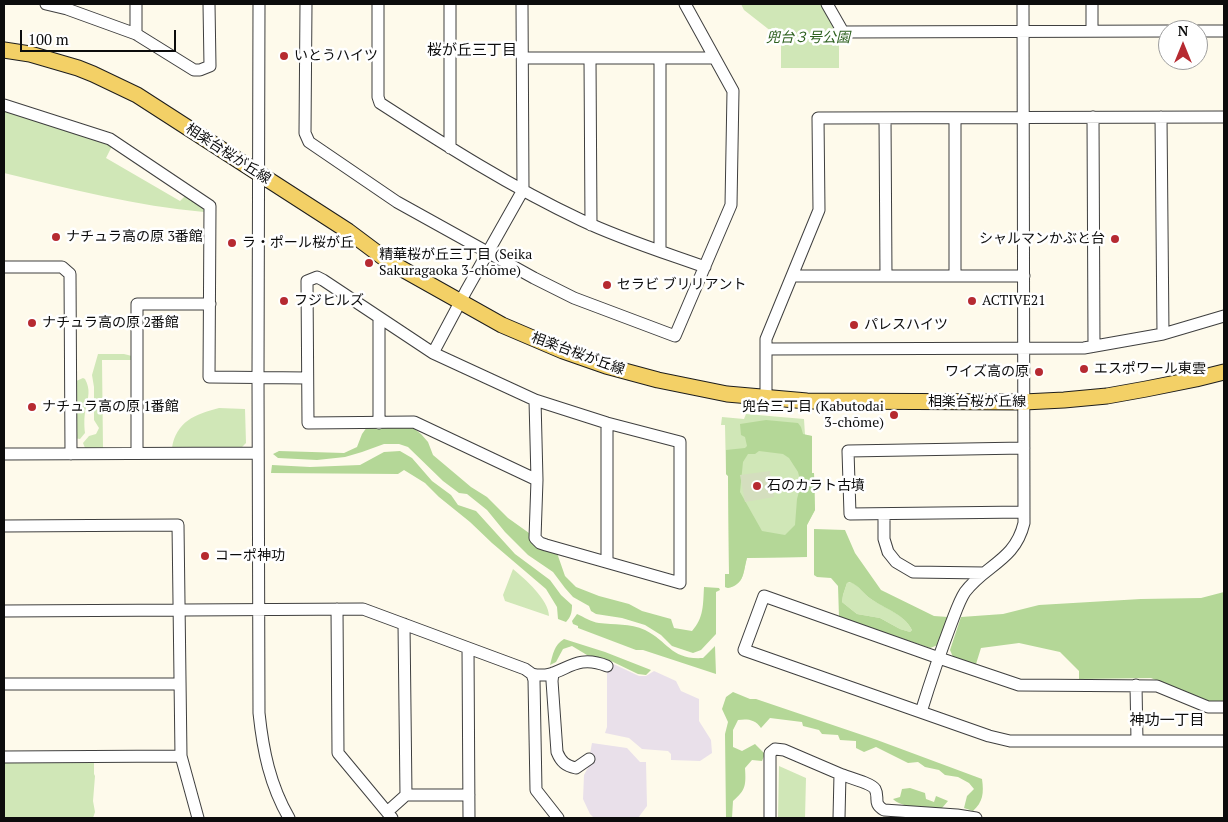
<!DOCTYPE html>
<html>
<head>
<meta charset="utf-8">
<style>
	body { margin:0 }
	#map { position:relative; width:1228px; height:822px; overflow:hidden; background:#fefaeb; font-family:"PT Serif",serif }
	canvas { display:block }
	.frame { position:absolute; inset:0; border:5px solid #0c0c0c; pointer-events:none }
	.north { position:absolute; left:1158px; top:20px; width:50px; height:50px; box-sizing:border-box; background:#fff; border:1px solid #9e9e9e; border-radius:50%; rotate:0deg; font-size:14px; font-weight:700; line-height:20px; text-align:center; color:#0c0c0c }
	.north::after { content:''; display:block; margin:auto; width:18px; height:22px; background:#b62a31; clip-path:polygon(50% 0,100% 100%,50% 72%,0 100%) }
	.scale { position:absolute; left:20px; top:30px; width:156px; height:22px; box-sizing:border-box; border:2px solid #0c0c0c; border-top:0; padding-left:6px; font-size:15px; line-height:18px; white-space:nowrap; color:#0c0c0c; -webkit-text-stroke:4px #fff; paint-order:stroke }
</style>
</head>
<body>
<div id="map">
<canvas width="1228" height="822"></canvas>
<div class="frame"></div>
<div class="north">N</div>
<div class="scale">100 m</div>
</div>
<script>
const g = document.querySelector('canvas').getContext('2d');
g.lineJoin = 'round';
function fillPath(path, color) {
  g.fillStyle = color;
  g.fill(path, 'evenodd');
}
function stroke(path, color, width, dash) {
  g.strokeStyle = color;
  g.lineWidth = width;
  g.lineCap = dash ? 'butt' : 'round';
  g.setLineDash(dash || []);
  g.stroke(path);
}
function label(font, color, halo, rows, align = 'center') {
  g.font = font + ' "PT Serif","Noto Sans JP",serif';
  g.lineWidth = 5;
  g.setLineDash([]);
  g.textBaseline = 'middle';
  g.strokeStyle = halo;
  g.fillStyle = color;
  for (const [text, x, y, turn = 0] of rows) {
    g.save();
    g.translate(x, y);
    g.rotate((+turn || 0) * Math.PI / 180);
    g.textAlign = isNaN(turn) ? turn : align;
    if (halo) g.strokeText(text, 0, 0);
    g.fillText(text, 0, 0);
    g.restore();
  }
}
fillPath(new Path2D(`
	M607 661 639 676H646L654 671 676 681 681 691 699 699V721L711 740 712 753 700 761 671 760V754L668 751 642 749 629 738 605 733 607 727Z
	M592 743 627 748 640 762H646L647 806 638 818H594L590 814 583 799 584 775 591 762 589 759Z`), '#e9e0ea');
fillPath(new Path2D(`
	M741 4H820L839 37V68H781V39L744 10Z
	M4 110 102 141 112 146 106 158 180 201 186 195 203 206 204 212C137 206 70 189 4 173Z
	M98 354H124L132 356V360H102L103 449 85 448 83 443 89 436 96 434 99 428 94 420V387L92 375Z
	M83 378 85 379C91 390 88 397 86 408 84 415 84 425 85 433L80 439 74 438V382Z
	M219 408 245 409 246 443 241 448H172C176 422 195 414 219 408Z
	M746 414 804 419 805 435 812 436V473H814L815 510 807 525V557L747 558C743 572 745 584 728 588L725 587V574H729L728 476 726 474 725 425H721L722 417 744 419Z
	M513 569C525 579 549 600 549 616L505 601 503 595Z
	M851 582C860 586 863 594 871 599 886 609 904 614 912 630L910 632 900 629 880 618 857 614 842 602 843 595 847 583Z
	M94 760V774L95 776 93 801 95 812 93 818H4V761Z
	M779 766 806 778 805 818H778Z`), '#d0e7b7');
fillPath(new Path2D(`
	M766 420 798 423 801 427 803 434 812 436V473H814L815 510 807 525V557L747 558C743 572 745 584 728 588L725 587V574H729L728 476 726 474V450L745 448 747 446 745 437 741 435 740 424ZM759 451 783 454 789 458 798 472 801 484 797 499 795 525 785 535 762 531 740 492 743 462 748 454H755Z
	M367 427H412L421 434 428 442 433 455 471 487 487 497 508 518 557 553 565 576 576 587 599 596 629 604 642 611 671 619 674 628 692 631C704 618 703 604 704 587L719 588 720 590 716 592V634L701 650 693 653 672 646 661 635 645 625 622 618 596 614 591 611 589 606 573 597 565 588 553 572 528 555 505 532 487 510 467 494 459 493 443 481 408 447 399 444H384L362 452 345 457 317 460 278 458 273 454 279 451 344 453 357 447 362 434Z
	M400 451 412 458 432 481 451 495 458 505 476 511 515 554 550 580 561 595 572 605C572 612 571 617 566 622L558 619 557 607 546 589 492 543 470 522 439 497 425 483 404 470 398 474 271 473 272 465 310 467 360 465 384 452Z
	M814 529 845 530 855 553 881 590 934 616 948 617 938 645 930 648 839 617 838 586 831 578 817 577 814 575ZM850 582C860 586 863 594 871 599 885 609 904 614 912 630L910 632 900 629 880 618 857 614 842 602 843 595 847 583Z
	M1224 592V704L1209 702 1151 678 1079 679V671L1060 652 1019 643 981 648 976 664 953 657 950 650 961 617 1003 614 1039 605 1141 599 1201 598Z
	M577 614C584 617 591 622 599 623 614 625 630 623 645 630 669 642 671 660 703 658L715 646 716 674 643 650H636L578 628V626L573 624 572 621Z
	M564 639 605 652 651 670 646 675 638 674 609 660 587 655 572 646 563 649 556 662 550 665C553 654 554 645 564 639Z
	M733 692 750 699H756L877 740 982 779C984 793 983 802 973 811L964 808 967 796 974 789 969 783 958 777 945 775 939 770 925 767 918 762 908 763 876 747 864 752 856 748V741L840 740 838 735 822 734 819 730 803 726 802 722 770 718 761 728C755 719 747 719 738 720L733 730V747L742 751 755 744 765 754 762 761 752 760 745 768C746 785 746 790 733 801L732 818H726L725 734 728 722 722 709 726 697Z
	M910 788 925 793 926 799 934 802 936 796 948 801 942 808C930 809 901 808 893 799L900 797 902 789Z`), '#b4d797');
fillPath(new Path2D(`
	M770 471 774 497 745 502 740 475Z`), '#d4debe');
const minor = new Path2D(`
	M46 4 67 9 136 34 194 70H200L210 66 209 4
	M259 4 258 378 259 713C263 751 270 785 289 818
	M306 4 305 133 309 142 397 202 534 278 574 298 675 336 731 205 733 91 685 4
	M378 4V97L380 103C445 145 511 187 581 220 621 239 663 252 705 267
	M827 4 843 32 1168 31
	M1092 31V4
	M1198 31H1224
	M136 34V4
	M523 58H714
	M590 59 591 225
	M660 59V251
	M4 105 110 139 210 206 209 377 307 378
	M1093 117 1094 345
	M1161 117 1163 334
	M885 118 886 276
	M450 148V4
	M4 267H62L70 274 71 454
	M792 276H1024
	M955 276V118
	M379 318V423
	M766 349 1084 348 1163 334 1224 316
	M433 353 466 291 523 190 522 4
	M766 398V339L819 210 818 118 1224 117
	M535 400 537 480 535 538 540 543 546 545 680 583V442L607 423 535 400 433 353 323 280 317 277 307 281 308 423 414 422 537 480
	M137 453V304H210
	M4 454 258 453
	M1024 512 850 514 848 451 1024 448
	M884 514V539L888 552 896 562 913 572 984 573
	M4 526 178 525 181 756 198 818
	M607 562V423
	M337 609 338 753 392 818
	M4 611 363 609 525 669 532 674 534 680 536 790 558 818
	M468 648 469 818
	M553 673 552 681 557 752C561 762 566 766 576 768L589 759
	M532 674C563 681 570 651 607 666
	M4 684H180
	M1136 685 1137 741
	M1224 707H1208L1157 686 1019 685 939 658 764 596 744 650 989 736 1010 741H1224
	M921 712C930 683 940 653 951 624 955 614 959 601 965 592 985 565 1015 561 1024 523L1023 4
	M4 757 181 756
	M406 795H469
	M387 812 406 795 404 624
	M770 818V753L775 749 784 750 840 774
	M839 818 840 774C847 777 871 783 875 789 880 798 872 803 884 810L957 815 976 818`);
const major = new Path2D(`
	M4 50 30 54 78 68 93 74 137 95 348 231 388 261 502 325 563 351 606 366 658 380 727 394 807 401 1024 402 1064 400 1107 396 1146 389 1196 379 1224 372`);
stroke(minor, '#3f3f3f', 13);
stroke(major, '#1d1d1d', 17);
stroke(minor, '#fff', 11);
stroke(major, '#f3d066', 15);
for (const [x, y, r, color] of [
	[284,56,5,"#b62a31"],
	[56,237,5,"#b62a31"],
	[1115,239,5,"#b62a31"],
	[232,243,5,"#b62a31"],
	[369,263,5,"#b62a31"],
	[607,285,5,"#b62a31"],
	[284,301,5,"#b62a31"],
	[972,301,5,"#b62a31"],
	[32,323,5,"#b62a31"],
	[854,325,5,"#b62a31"],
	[1084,369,5,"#b62a31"],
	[1039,372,5,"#b62a31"],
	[32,407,5,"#b62a31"],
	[894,415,5,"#b62a31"],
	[757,486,5,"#b62a31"],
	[205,556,5,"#b62a31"]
]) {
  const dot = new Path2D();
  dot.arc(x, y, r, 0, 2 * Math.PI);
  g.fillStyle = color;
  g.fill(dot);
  stroke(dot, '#fff', 2);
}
label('italic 14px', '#2d601f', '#fff', [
	["兜台３号公園",808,38]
]);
label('14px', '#0c0c0c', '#fff', [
	["いとうハイツ",294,56],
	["ナチュラ高の原 3番館",66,237],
	["シャルマンかぶと台",1105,239,"right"],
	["ラ・ポール桜が丘",242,243],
	["精華桜が丘三丁目 (Seika",379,255],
	["Sakuragaoka 3-chōme)",379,271],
	["セラビ ブリリアント",617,285],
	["フジヒルズ",294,301],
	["ACTIVE21",982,301],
	["ナチュラ高の原 2番館",42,323],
	["パレスハイツ",864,325],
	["エスポワール東雲",1094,369],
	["ワイズ高の原",1029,372,"right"],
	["ナチュラ高の原 1番館",42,407],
	["兜台三丁目 (Kabutodai",884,407,"right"],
	["3-chōme)",884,423,"right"],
	["石のカラト古墳",767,486],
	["コーポ神功",215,556]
], 'left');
label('14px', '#0c0c0c', '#fff', [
	["相楽台桜が丘線",228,154,33],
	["相楽台桜が丘線",578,354,20],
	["相楽台桜が丘線",977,402]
]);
label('15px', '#0c0c0c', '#fff', [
	["桜が丘三丁目",472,51],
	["神功一丁目",1167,721]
]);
</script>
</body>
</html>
